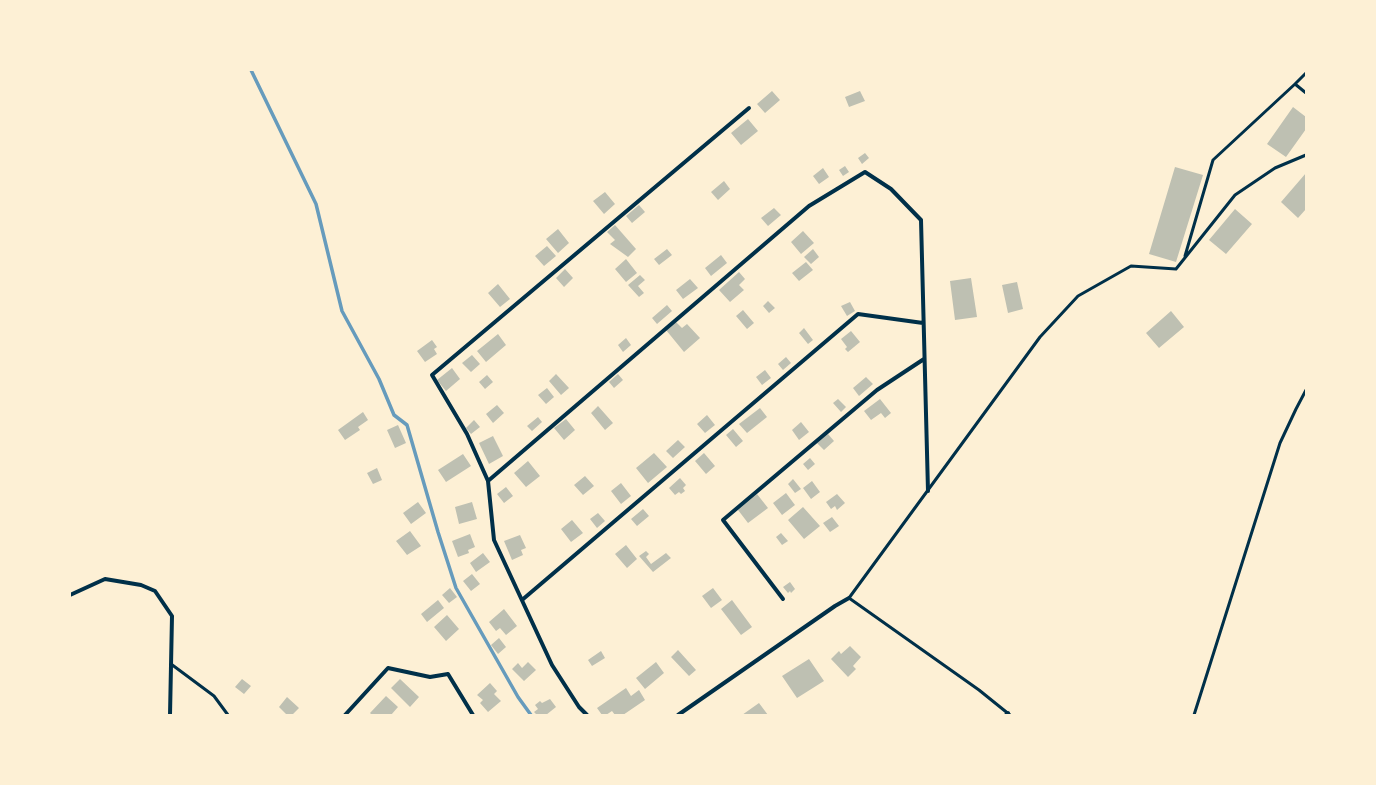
<!DOCTYPE html>
<html>
<head>
<meta charset="utf-8">
<style>
	body { margin:0 }
	#map { position:relative; width:1376px; height:785px; overflow:hidden; background:#fdf0d5; font-family:Inter,sans-serif }
	canvas { display:block }
	.frame { position:absolute; inset:0; border:71px solid #fdf0d5; pointer-events:none }
</style>
</head>
<body>
<div id="map">
<canvas width="1376" height="785"></canvas>
<div class="frame"></div>
</div>
<script>
const g = document.querySelector('canvas').getContext('2d');
g.lineJoin = 'round';
function stroke(path, color, width, dash) {
  g.strokeStyle = color;
  g.lineWidth = width;
  g.lineCap = dash ? 'butt' : 'round';
  g.setLineDash(dash || []);
  g.stroke(path);
}
function fillPath(path, color) {
  g.fillStyle = color;
  g.fill(path, 'evenodd');
}
stroke(new Path2D(`
	M251 70 316 204 342 311 379 379 394 415 407 425 438 532 456 588 518 697 531 715`), '#669bbc', 3.5);
fillPath(new Path2D(`
	M772 91 780 100 765 113 757 104Z
	M860 91 865 101 849 107 845 97Z
	M1293 107 1306 117V129L1286 157 1267 144Z
	M748 119 758 131 741 145 731 133Z
	M865 153 869 158 862 164 858 158Z
	M845 166 849 172 843 176 839 170Z
	M1175 167 1203 175 1176 262 1149 254Z
	M823 168 829 177 819 184 813 176Z
	M1306 173V209L1298 218 1281 202Z
	M724 181 730 189 718 200 711 192Z
	M605 192 615 204 604 214 593 201Z
	M639 205 645 212 632 223 626 216Z
	M774 208 781 215 768 226 761 218Z
	M1235 209 1252 224 1226 254 1209 240Z
	M615 225 636 249 628 257 610 244 615 240 607 232Z
	M558 229 569 243 558 253 546 239Z
	M803 231 814 243 801 254 791 242Z
	M547 246 556 256 544 266 535 256Z
	M667 249 672 255 659 265 654 259Z
	M813 249 819 257 811 264 804 257Z
	M721 255 727 263 711 276 705 268Z
	M626 259 637 273 626 282 615 269Z
	M806 262 813 270 799 281 792 273Z
	M565 269 573 278 564 287 556 278Z
	M739 272 745 279 739 285 744 290 730 302 719 290Z
	M640 275 645 280 638 286 644 293 639 297 628 285Z
	M971 278 977 317 955 320 950 281Z
	M690 279 698 288 683 299 676 290Z
	M1017 282 1023 309 1008 313 1002 285Z
	M498 284 510 299 500 307 488 293Z
	M768 301 775 308 769 313 763 306Z
	M850 302 855 311 847 316 841 306Z
	M667 305 672 311 657 324 652 318Z
	M743 310 754 323 747 329 736 316Z
	M1171 311 1184 327 1159 348 1146 333Z
	M676 322 682 328 687 324 700 338 684 352 666 330Z
	M804 328 813 340 808 344 799 333Z
	M851 331 860 342 848 352 845 349 847 347 841 339Z
	M498 334 506 345 486 362 477 351Z
	M626 338 631 345 623 352 618 345Z
	M432 340 437 347 434 349 437 354 425 362 417 351Z
	M472 355 480 364 471 372 462 363Z
	M786 357 791 363 783 370 778 364Z
	M452 368 460 379 446 391 437 380Z
	M765 370 771 378 762 385 756 377Z
	M556 374 569 388 561 395 549 381Z
	M618 374 623 380 614 388 609 382Z
	M487 375 493 382 485 389 479 382Z
	M866 377 873 384 859 396 853 388Z
	M547 388 554 397 546 404 538 395Z
	M838 399 846 407 841 412 833 403Z
	M880 399 891 413 885 418 881 413 871 420 864 411Z
	M497 405 504 413 493 423 486 414Z
	M598 406 613 423 605 430 591 413Z
	M760 408 767 417 747 433 739 424Z
	M363 412 368 420 358 427 360 430 345 440 338 430Z
	M707 415 715 425 705 433 697 424Z
	M538 417 542 422 532 431 527 426Z
	M566 419 575 430 564 440 554 428Z
	M474 420 480 427 471 434 466 428Z
	M801 422 809 432 799 440 792 430Z
	M398 425 406 443 395 448 387 430Z
	M733 429 743 441 736 447 726 435Z
	M828 434 834 441 824 450 817 443Z
	M493 436 503 456 489 464 479 443Z
	M678 440 685 447 673 458 666 451Z
	M654 453 667 467 648 483 636 468Z
	M704 453 715 466 706 474 695 461Z
	M463 454 471 466 446 482 438 470Z
	M810 458 815 464 808 470 803 464Z
	M528 461 540 476 526 487 514 473Z
	M377 468 382 480 373 484 367 473Z
	M585 476 594 486 583 495 574 485Z
	M680 478 686 485 683 488 685 491 681 494 679 492 675 495 669 488Z
	M793 479 801 489 795 493 788 484Z
	M812 481 820 492 811 499 803 488Z
	M621 483 631 496 621 504 611 491Z
	M506 487 513 496 504 503 497 494Z
	M786 493 795 505 782 515 773 503Z
	M757 494 768 508 748 523 738 510Z
	M837 494 845 503 837 510 835 506 831 509 826 502Z
	M418 502 426 513 411 524 403 513Z
	M472 502 477 519 459 524 455 507Z
	M803 507 820 526 804 539 788 520Z
	M643 509 649 516 637 526 631 519Z
	M598 513 605 521 597 528 590 519Z
	M832 517 839 526 830 532 823 523Z
	M572 520 583 533 571 542 561 529Z
	M410 531 421 546 407 555 396 541Z
	M781 533 788 541 782 545 776 537Z
	M470 534 475 547 468 550 469 553 458 557 452 541Z
	M520 535 526 548 521 550 523 555 512 560 504 541Z
	M626 545 637 559 627 568 615 554Z
	M646 551 649 554 646 557 651 564 666 553 671 558 653 572 639 556Z
	M483 553 490 562 476 572 470 563Z
	M472 574 480 584 471 591 463 581Z
	M790 582 795 589 791 593 790 591 788 593 783 587Z
	M450 588 457 597 449 603 442 595Z
	M713 588 722 600 711 608 702 596Z
	M438 600 444 608 427 622 421 614Z
	M732 600 752 627 741 635 721 609Z
	M504 609 517 626 506 635 500 628 496 631 489 622Z
	M447 615 459 629 446 641 434 627Z
	M499 638 506 647 498 654 491 645Z
	M850 646 861 657 853 666 856 669 848 677 831 659 839 651 841 654Z
	M678 650 696 670 689 676 671 657Z
	M601 651 605 658 592 666 588 660Z
	M809 659 824 681 797 698 782 676Z
	M528 662 536 670 524 681 512 669 518 663 522 668Z
	M656 662 664 673 645 689 636 678Z
	M242 679 251 686 244 694 235 687Z
	M400 679 419 697 410 707 391 688Z
	M490 683 497 691 494 694 501 701 488 712 480 703 483 700 477 695Z
	M626 688 631 696 639 690 645 700 623 715H615L612 711 606 715H602L597 708Z
	M386 696 398 707 391 715H372L370 713Z
	M287 697 299 708 292 715H287L279 707Z
	M550 699 556 707 546 715H537L534 712 538 709 535 705 540 701 542 703Z
	M759 703 768 715H742Z`), '#bec0b2');
stroke(new Path2D(`
	M1306 73 1295 84 1306 93
	M1185 256 1213 160 1295 84
	M171 664 214 696 228 715
	M1010 715 979 690 849 598 1040 337 1078 296 1131 266 1176 269 1235 195 1275 168 1306 155
	M1194 715 1280 443 1296 409 1306 390`), '#003049', 3);
stroke(new Path2D(`
	M488 481 467 434 432 375 749 108
	M70 595 105 579 141 585 155 591 172 616 170 715
	M783 599 723 520 877 390 924 359
	M522 600 858 314 923 323
	M345 715 388 668 430 677 448 674 473 715
	M587 715 579 707 552 665 494 540 488 481 809 206 865 172 891 189 921 220 928 491
	M678 715 835 606 849 598
	M1006 715 1008 713`), '#003049', 4);
</script>
</body>
</html>
